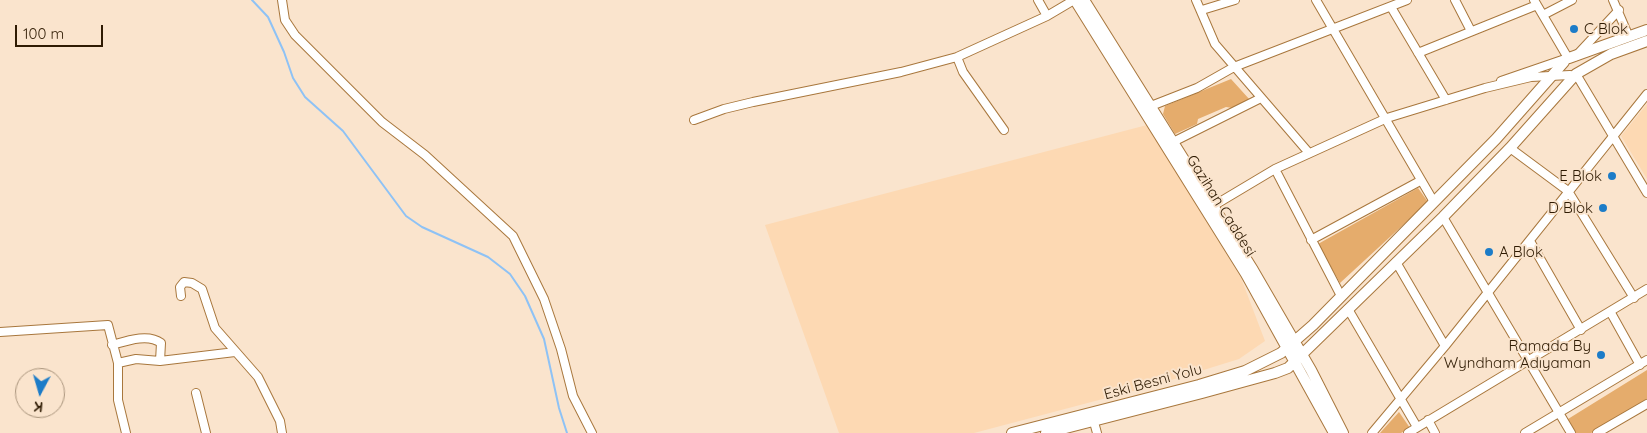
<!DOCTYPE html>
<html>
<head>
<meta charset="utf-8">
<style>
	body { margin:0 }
	#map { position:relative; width:1647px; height:433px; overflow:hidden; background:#fae4cd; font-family:Quicksand,sans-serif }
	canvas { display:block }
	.north { position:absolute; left:15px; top:368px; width:50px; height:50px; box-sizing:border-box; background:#fae4cd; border:1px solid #a9947c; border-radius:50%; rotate:186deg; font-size:14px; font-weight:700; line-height:20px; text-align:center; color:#2f1b03 }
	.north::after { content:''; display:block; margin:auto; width:18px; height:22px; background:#1c7cc8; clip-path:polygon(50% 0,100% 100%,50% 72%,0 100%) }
	.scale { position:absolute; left:15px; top:25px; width:88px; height:22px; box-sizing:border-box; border:2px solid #2f1b03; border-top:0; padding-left:6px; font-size:15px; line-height:18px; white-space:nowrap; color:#2f1b03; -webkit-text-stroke:4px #fae4cd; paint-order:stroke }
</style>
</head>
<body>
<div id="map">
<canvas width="1647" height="433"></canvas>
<div class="north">K</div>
<div class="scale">100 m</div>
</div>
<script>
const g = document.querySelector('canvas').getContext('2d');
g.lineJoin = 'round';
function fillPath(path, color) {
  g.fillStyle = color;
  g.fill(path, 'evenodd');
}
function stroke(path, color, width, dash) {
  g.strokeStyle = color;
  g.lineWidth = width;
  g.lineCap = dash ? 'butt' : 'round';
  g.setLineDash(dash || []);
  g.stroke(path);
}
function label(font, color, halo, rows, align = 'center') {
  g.font = font + ' Quicksand,sans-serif';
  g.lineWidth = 4;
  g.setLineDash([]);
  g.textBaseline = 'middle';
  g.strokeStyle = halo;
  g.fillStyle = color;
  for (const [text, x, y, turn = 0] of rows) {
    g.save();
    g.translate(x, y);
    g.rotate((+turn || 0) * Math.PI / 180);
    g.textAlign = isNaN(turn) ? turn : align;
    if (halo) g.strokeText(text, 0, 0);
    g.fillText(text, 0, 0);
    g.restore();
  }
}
fillPath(new Path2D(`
	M1647 104V179L1621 136Z
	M1147 125 1241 278 1265 341 1239 359 1152 386 974 433H839L765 225Z`), '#fdd9b3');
fillPath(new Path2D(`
	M1231 79 1250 100 1232 108 1226 107 1198 119 1197 124 1175 134 1163 114 1165 106Z
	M1418 188 1428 202 1340 283 1318 244Z
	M1647 370V400L1591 433H1576L1568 419Z
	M1399 412 1410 428 1401 433H1380Z`), '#e5ac6c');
stroke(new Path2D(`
	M252 0 268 17 284 52 293 78 305 97 343 131 406 216 422 227 488 257 510 274 525 296 544 339 559 408 567 433`), '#8ec2f5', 2);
const minor = new Path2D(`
	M282 0 285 20 295 35 382 122 425 155 513 236 544 299 561 349 573 396 592 433
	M1038 0 1047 16
	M1196 0 1215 44 1309 153
	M1316 0 1434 202
	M1455 0 1471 31
	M1613 0 1629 37
	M1391 7 1446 100
	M1202 10 1235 0
	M1543 15 1572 0
	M1418 53 1537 5
	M1576 56 1619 10
	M957 57 963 72 1004 130
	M1576 74 1647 193
	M1501 81 1568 58 1534 0
	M1151 106 1197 88 1234 67 1407 0
	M694 120 724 109 753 102 901 72 957 57 1047 16 1074 0
	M1173 142 1261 98
	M1510 148 1568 191 1634 298
	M1275 169 1341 296
	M1213 206 1275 169 1387 118 1485 88 1531 77 1570 75
	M1443 217 1571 433
	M1311 240 1420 181
	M1530 241 1581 330
	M1396 262 1445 346
	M181 296 180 287 184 282 192 283 202 289 215 328 258 377 280 421 282 433
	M1348 309 1417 427
	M1611 313 1640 365
	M0 332 108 325 118 363V400L126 433
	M112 345C126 341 148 333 161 343L160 361
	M118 363 136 359 160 361 235 352
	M196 393 206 433
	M1428 420 1435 433
	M1094 422 1097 433
	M1372 433 1445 346 1647 94
	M1408 433 1647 289
	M1525 433 1647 360
	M1597 433 1647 404`);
const major = new Path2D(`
	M1075 0 1246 274 1334 433
	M1084 0 1253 270 1311 370 1343 433
	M1569 58 1647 30
	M1012 433 1199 385 1245 371 1281 353 1313 325 1496 139 1564 62
	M1046 433 1202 393 1275 373 1288 368 1443 217 1510 148 1576 74 1611 54 1647 41`);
stroke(minor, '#a8773d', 10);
stroke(major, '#a8773d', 12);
stroke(minor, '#fff', 8);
stroke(major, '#fff', 10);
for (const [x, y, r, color] of [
	[1574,29,5,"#1c7cc8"],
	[1612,176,5,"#1c7cc8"],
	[1603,208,5,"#1c7cc8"],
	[1489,252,5,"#1c7cc8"],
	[1601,355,5,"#1c7cc8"]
]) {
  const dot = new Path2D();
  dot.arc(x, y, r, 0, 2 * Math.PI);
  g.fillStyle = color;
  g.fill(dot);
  stroke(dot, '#fae4cd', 2);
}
label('15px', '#2f1b03', '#fae4cd', [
	["C Blok",1584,29,"left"],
	["E Blok",1602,176],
	["D Blok",1593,208],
	["A Blok",1499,252,"left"],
	["Ramada By",1591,346],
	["Wyndham Adıyaman",1591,363]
], 'right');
label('15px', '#2f1b03', '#fae4cd', [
	["Gazihan Caddesi",1221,206,58],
	["Eski Besni Yolu",1153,382,-15]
]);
</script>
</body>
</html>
